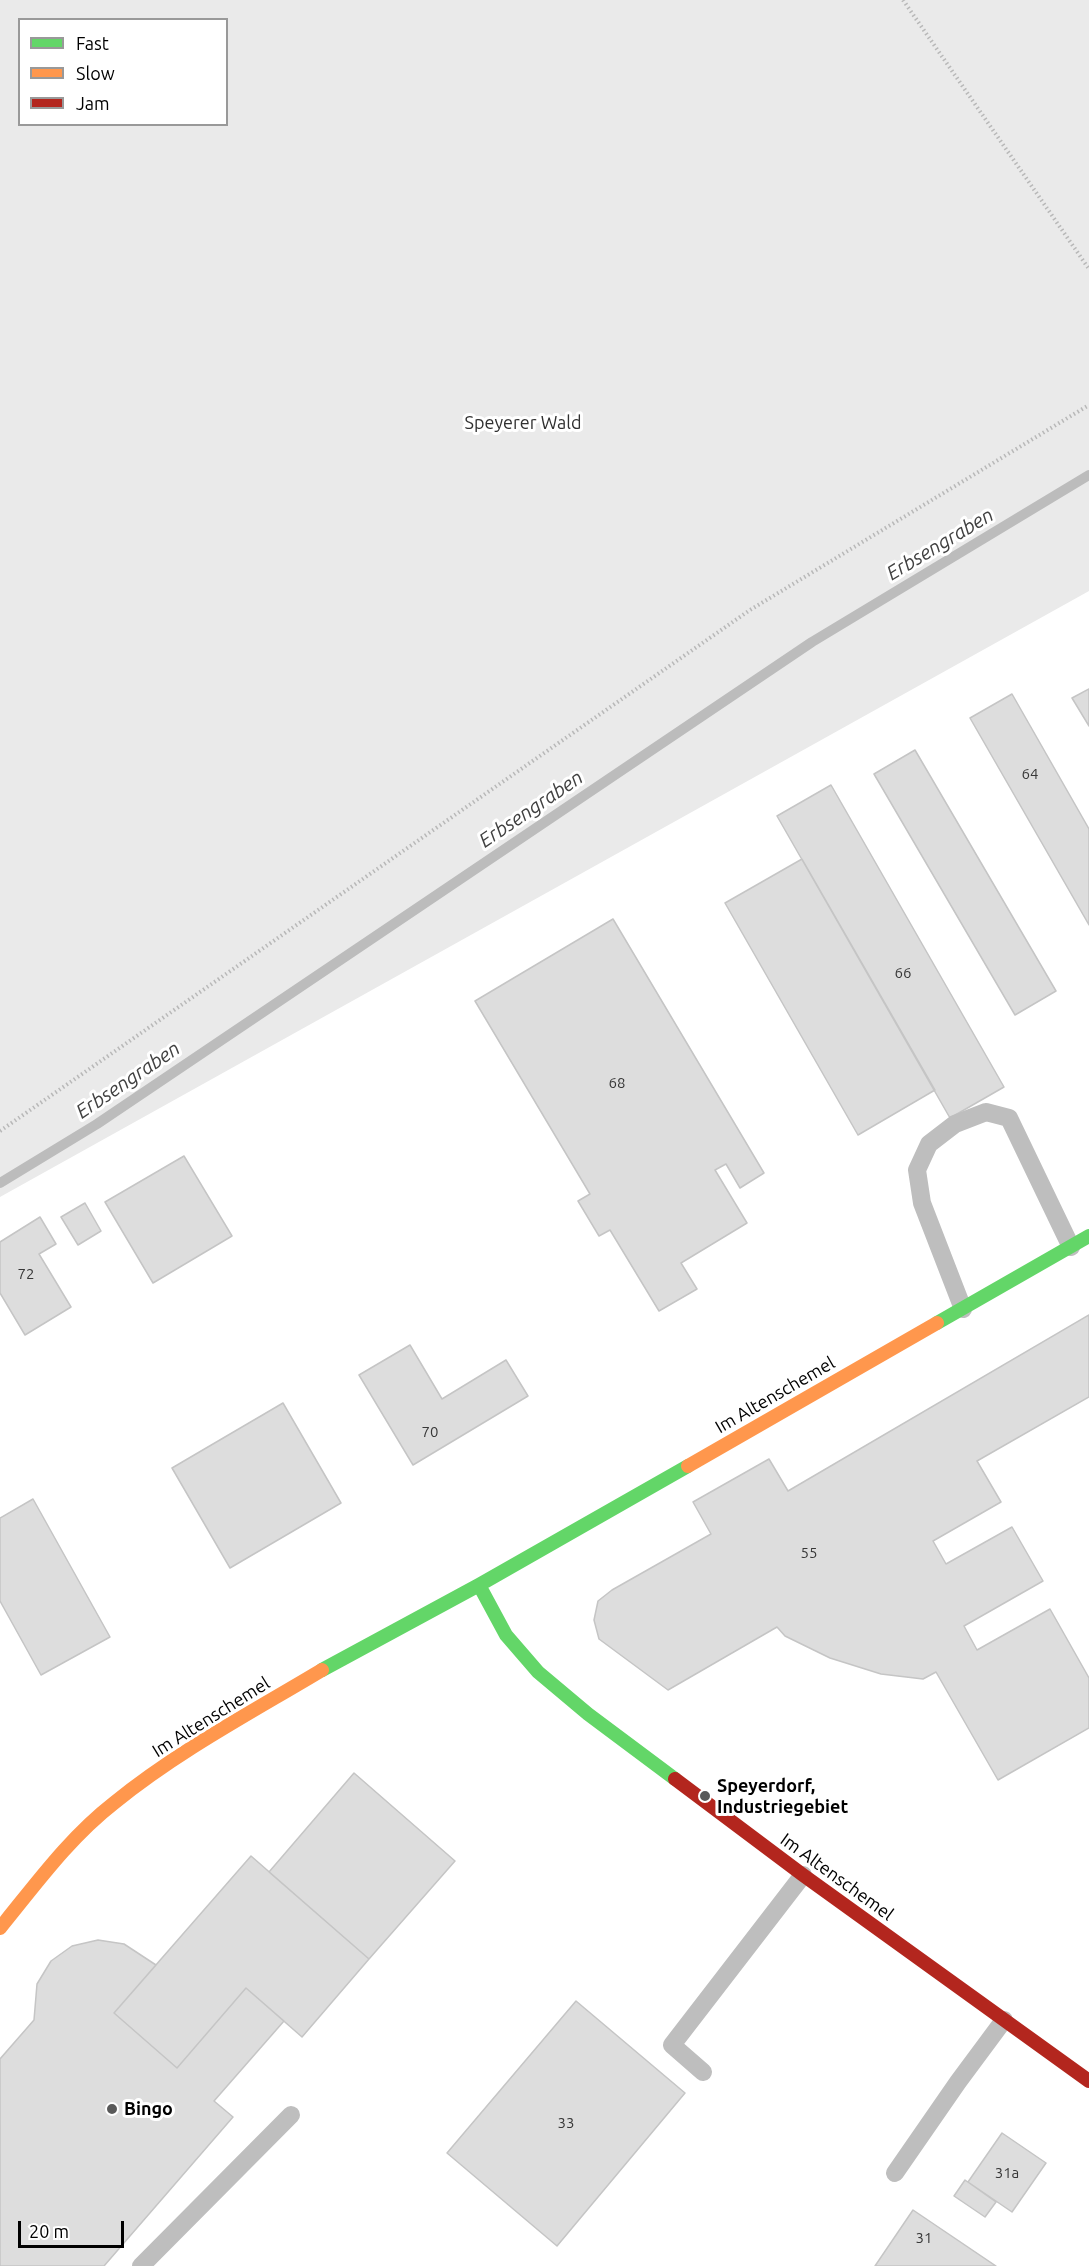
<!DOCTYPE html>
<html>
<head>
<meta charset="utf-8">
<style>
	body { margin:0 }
	#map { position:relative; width:1089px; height:2266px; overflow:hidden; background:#fff; font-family:Ubuntu,sans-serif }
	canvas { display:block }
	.legend { position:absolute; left:18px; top:18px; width:210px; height:108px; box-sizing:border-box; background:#fff; border:2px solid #999; margin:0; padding:8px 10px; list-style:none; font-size:18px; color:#000 }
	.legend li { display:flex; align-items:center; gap:12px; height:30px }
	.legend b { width:30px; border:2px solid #999 }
	.scale { position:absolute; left:18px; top:2221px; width:106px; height:27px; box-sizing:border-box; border:3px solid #000; border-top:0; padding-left:8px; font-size:18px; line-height:21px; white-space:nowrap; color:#000; -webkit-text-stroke:4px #fff; paint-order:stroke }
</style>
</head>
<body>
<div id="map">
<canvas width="1089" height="2266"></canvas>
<ul class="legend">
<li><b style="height:8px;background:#63d668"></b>Fast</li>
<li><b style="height:8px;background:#ff974d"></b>Slow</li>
<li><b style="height:8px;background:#b3261e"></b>Jam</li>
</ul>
<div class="scale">20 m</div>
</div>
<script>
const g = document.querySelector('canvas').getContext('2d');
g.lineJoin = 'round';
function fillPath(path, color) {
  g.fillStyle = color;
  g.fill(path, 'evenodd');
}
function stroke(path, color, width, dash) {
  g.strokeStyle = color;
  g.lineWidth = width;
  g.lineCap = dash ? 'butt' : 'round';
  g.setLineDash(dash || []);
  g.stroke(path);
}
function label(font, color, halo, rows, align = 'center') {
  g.font = font + ' Ubuntu,sans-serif';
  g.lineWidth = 6;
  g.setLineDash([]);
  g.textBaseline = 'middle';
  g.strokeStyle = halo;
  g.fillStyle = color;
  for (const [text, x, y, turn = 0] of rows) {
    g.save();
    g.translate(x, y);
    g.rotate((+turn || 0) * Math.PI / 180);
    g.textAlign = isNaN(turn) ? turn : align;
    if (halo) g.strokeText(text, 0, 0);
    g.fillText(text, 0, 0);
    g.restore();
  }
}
fillPath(new Path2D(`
	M0 0H1089V591L0 1197ZM20 20H226V124H20Z`), '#eaeaea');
stroke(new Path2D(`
	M0 1183 97 1124 812 642 1089 475`), '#bcbcbc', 10);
const building = new Path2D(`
	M1089 689V726L1072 698Z
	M1012 694 1089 829V925L970 718Z
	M915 750 1056 991 1015 1015 874 774Z
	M831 785 1004 1087 950 1118 777 816Z
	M802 859 935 1090 858 1135 725 903Z
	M613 919 764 1173 740 1188 726 1164 715 1170 747 1223 681 1263 697 1289 659 1311 610 1230 599 1236 578 1201 590 1194 475 1001Z
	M184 1156 232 1236 153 1283 105 1202Z
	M85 1203 101 1231 78 1245 61 1217Z
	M40 1217 56 1244 39 1254 71 1307 25 1335 0 1293V1242Z
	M1089 1315V1397L977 1461 1001 1502 933 1541 946 1564 1012 1527 1043 1581 964 1626 977 1650 1050 1609 1089 1678V1728L998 1780 936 1672 923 1679 881 1674 830 1658 785 1636 777 1627 668 1690 599 1639 594 1620 598 1601 612 1590 711 1534 693 1502 769 1459 788 1491Z
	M410 1345 442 1399 506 1360 528 1396 413 1465 359 1375Z
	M283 1403 341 1503 230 1568 172 1468Z
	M33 1499 110 1637 41 1675 0 1601V1518Z
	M354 1773 455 1861 369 1959 269 1872Z
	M251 1856 369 1959 302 2037 246 1988 177 2068 114 2013Z
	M98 1940 124 1944 156 1965 114 2013 177 2068 246 1988 284 2021 214 2101 233 2117 104 2266H0V2059L34 2020 37 1984 51 1961 72 1946Z
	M576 2001 685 2093 557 2246 447 2153Z
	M1002 2133 1046 2163 1012 2212 968 2182Z
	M965 2180 996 2202 985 2217 954 2196Z
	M913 2210 996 2266H875Z`);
fillPath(building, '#ddd');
stroke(building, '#c5c5c5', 1.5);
stroke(new Path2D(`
	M903 0 1089 269
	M0 1131 750 610 1089 405`), '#b8b8b8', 4, [1.5, 3]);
stroke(new Path2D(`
	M963 1309 922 1203 917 1170 929 1144 955 1124 986 1112 1009 1118 1071 1247
	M703 2072 672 2045 803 1875
	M895 2173 958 2082 1004 2020
	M141 2266 291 2115`), '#bebebe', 18);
stroke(new Path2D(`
	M937 1323 1089 1236
	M479 1585 506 1635 538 1672 588 1714 675 1779
	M322 1670 479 1585 688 1466`), '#63d668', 14);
stroke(new Path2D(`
	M688 1466 937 1323
	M0 1928C36 1884 69 1838 114 1803 178 1751 252 1712 322 1670`), '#ff974d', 14);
stroke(new Path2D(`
	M675 1779 803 1875 1089 2081`), '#b3261e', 14);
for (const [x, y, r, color] of [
	[705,1796,6,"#595959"],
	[112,2109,6,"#595959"]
]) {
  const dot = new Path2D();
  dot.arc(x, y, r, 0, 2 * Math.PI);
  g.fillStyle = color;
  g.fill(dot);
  stroke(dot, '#fff', 2);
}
label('15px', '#373737', null, [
	["64",1030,774],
	["66",903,973],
	["68",617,1083],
	["72",26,1274],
	["70",430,1432],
	["55",809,1553],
	["33",566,2123],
	["31a",1007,2173],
	["31",924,2238]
]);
label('18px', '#303030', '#fff', [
	["Speyerer Wald",523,423]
]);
label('18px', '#000', '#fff', [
	["Im Altenschemel",775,1395,-30],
	["Im Altenschemel",211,1717,-32],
	["Im Altenschemel",837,1877,36]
]);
label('bold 18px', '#000', '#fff', [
	["Speyerdorf,",717,1786],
	["Industriegebiet",717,1807],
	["Bingo",124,2109]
], 'left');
label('italic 20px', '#414141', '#fff', [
	["Erbsengraben",940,544,-31],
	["Erbsengraben",531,809,-34],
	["Erbsengraben",128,1080,-34]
]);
</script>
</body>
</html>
